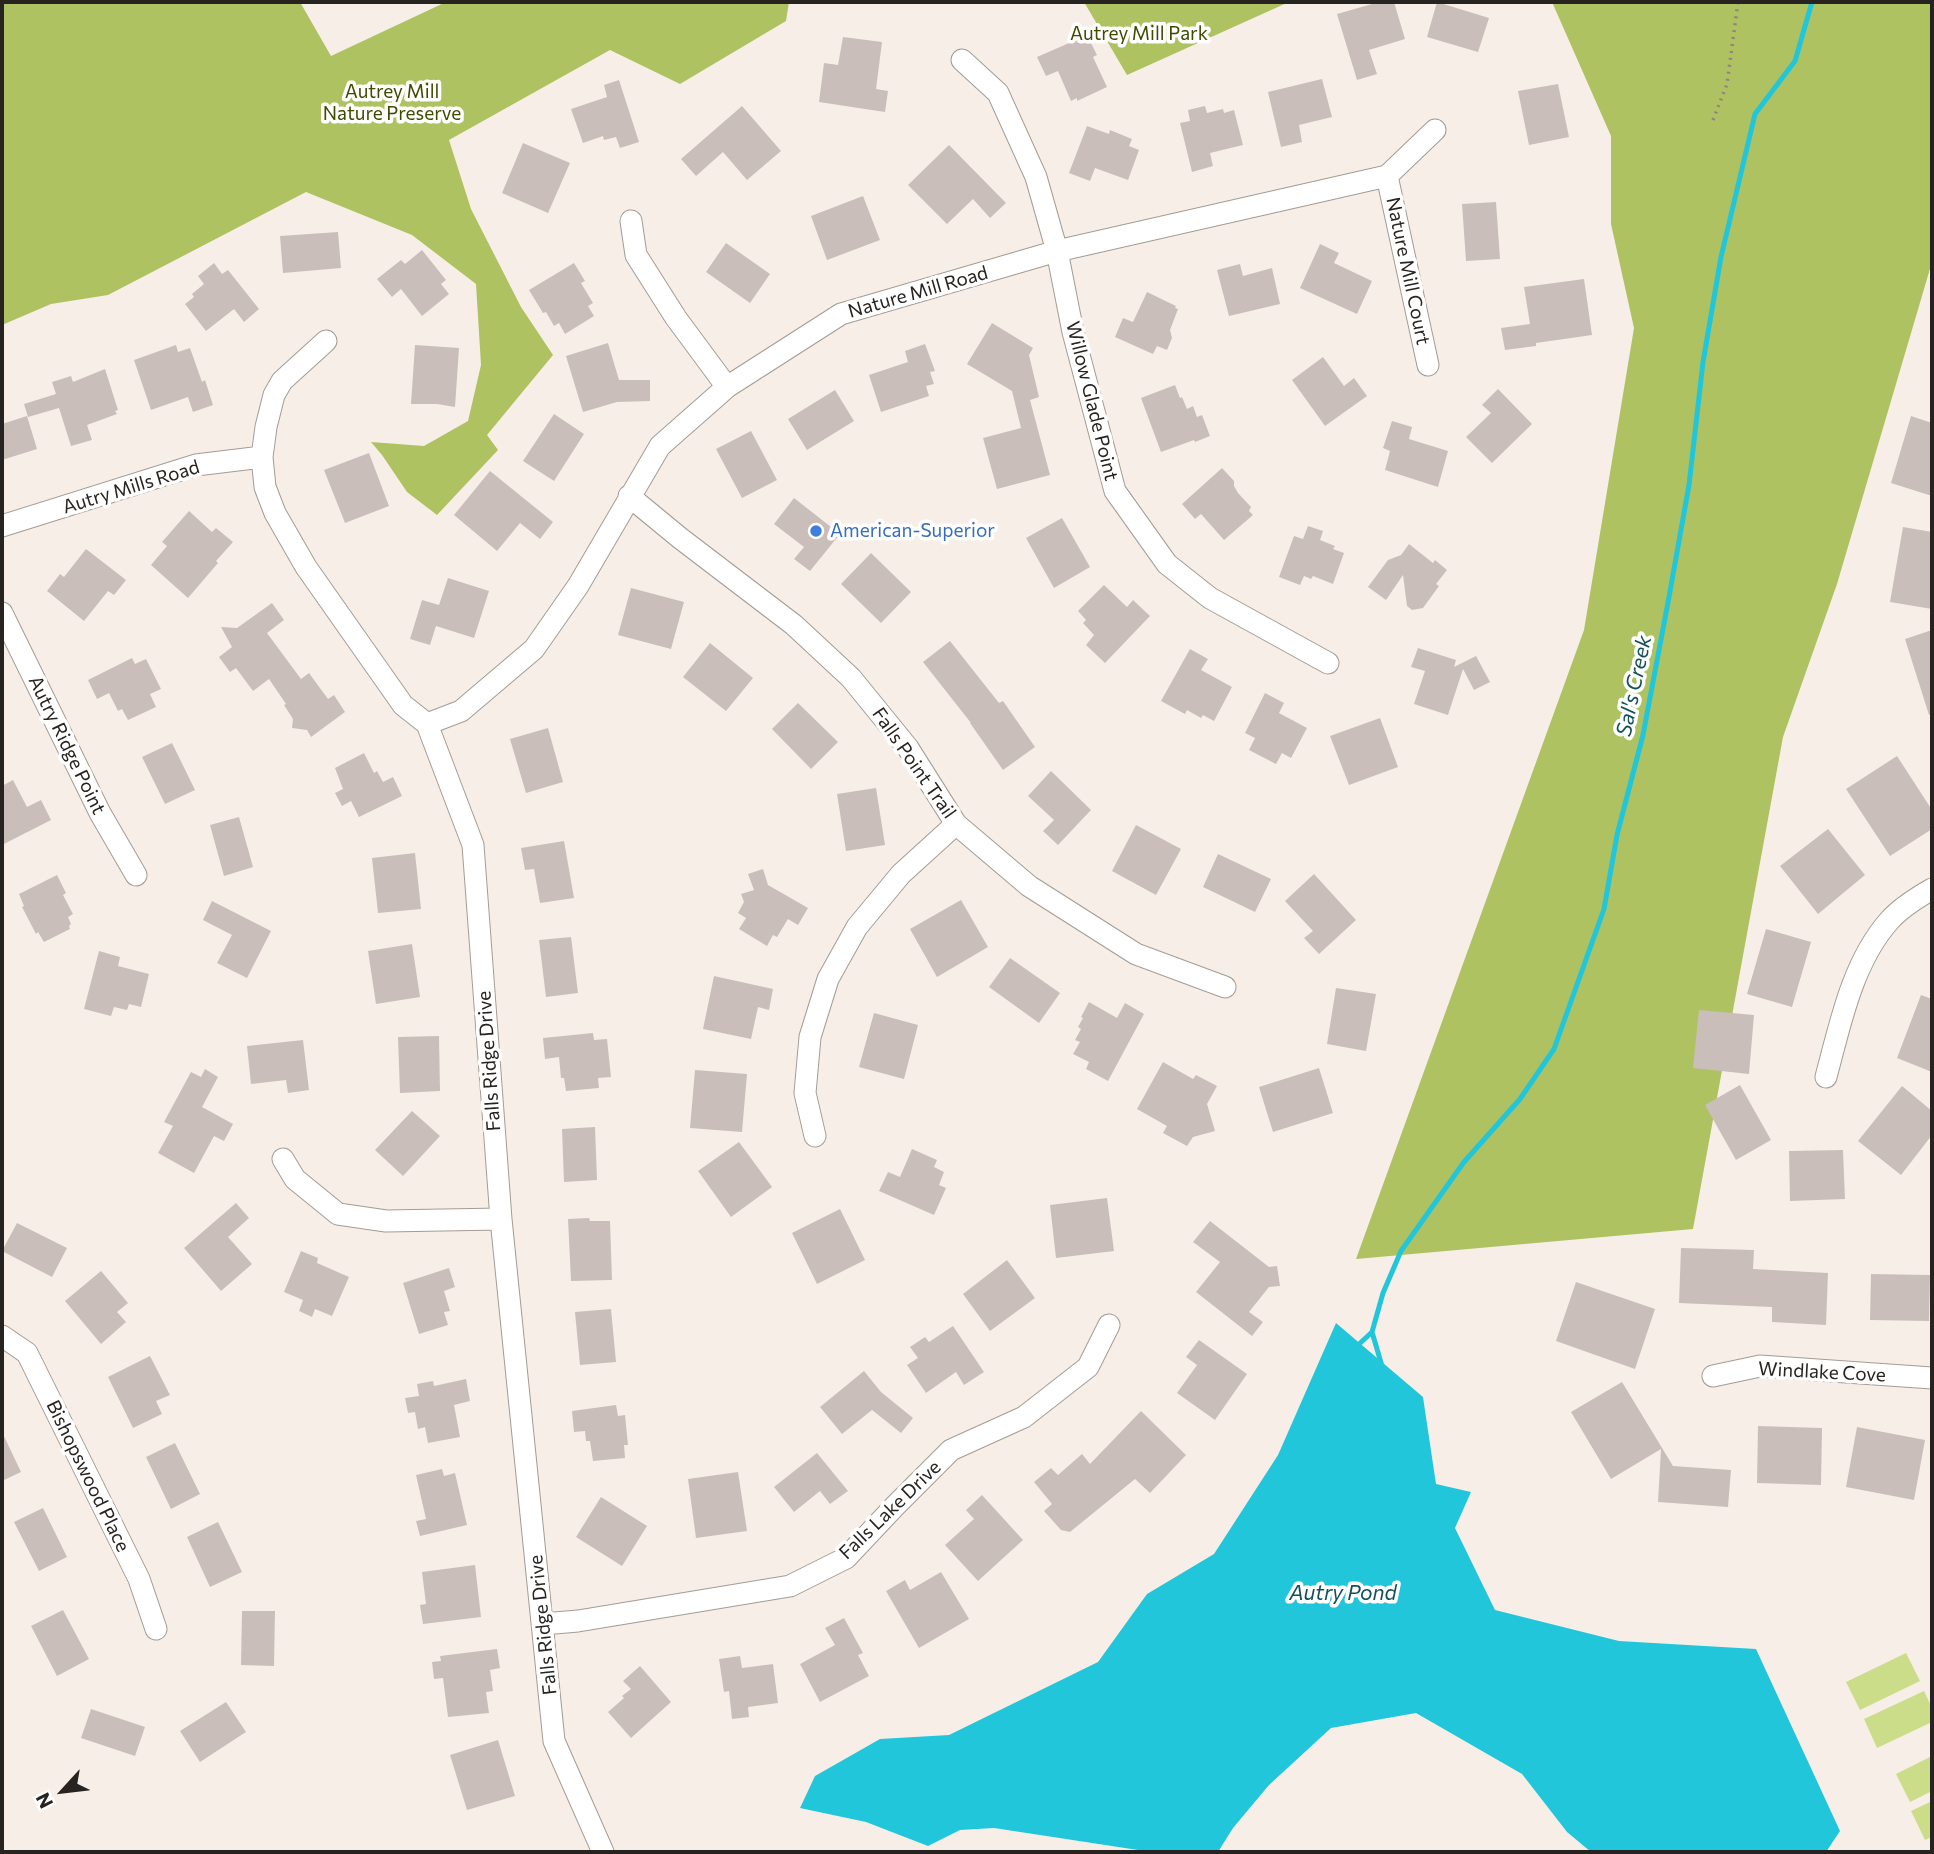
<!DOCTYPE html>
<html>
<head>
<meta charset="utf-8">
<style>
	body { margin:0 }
	#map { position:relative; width:1934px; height:1854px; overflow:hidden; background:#f7efe7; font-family:Commissioner,sans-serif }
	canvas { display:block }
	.frame { position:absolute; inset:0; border:4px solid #262320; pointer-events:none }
	.north { position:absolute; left:28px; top:1756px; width:70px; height:70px; -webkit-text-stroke:5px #fefefe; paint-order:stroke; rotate:243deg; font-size:19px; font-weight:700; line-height:28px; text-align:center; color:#262320 }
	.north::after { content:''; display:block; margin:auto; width:24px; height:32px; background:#262320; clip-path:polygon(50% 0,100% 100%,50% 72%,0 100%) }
</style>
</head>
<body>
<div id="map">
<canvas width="1934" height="1854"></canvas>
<div class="frame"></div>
<div class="north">N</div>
</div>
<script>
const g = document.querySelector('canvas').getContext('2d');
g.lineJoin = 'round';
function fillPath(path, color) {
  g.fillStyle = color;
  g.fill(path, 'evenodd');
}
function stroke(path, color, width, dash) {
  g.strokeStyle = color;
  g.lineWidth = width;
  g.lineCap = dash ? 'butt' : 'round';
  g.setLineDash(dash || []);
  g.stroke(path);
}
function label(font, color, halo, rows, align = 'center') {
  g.font = font + ' Commissioner,sans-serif';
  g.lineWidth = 7;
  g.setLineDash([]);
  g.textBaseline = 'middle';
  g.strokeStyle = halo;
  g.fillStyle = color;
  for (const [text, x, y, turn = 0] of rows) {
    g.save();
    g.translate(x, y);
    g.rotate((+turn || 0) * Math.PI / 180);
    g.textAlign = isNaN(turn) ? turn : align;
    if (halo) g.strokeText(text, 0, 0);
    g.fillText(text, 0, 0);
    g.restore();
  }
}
fillPath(new Path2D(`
	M1906 1653 1920 1681 1860 1710 1846 1682Z
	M1924 1691 1932 1708V1722L1877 1748 1864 1719Z
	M1932 1756V1791L1910 1802 1896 1774Z
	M1932 1801V1837L1925 1840 1911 1811Z`), '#cbdd89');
fillPath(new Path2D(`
	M2 2H300L331 56 446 2H789L786 21 680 84 610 50 449 140 471 209 521 307 553 355 487 435 498 450 437 515 407 492 382 455 371 442 424 446 468 421 481 365 476 284 412 235 306 192 108 295 51 304 2 325Z
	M1084 2H1289L1127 75Z
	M1552 2H1932V262L1837 584 1783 737 1693 1229 1356 1259 1584 630 1634 328 1611 224V136Z`), '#aec261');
fillPath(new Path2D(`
	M1336 1323 1423 1397 1436 1484 1471 1492 1455 1528 1495 1610 1619 1641 1756 1649 1840 1831 1826 1852H1591L1567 1832 1522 1774 1416 1713 1331 1728 1269 1785 1233 1828 1218 1852H1151L994 1828 960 1830 928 1846 866 1822 800 1808 815 1776 880 1739 949 1735 1098 1662 1147 1594 1214 1554 1278 1455Z`), '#22c6da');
stroke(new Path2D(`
	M1372 1332 1383 1293 1401 1251 1464 1162 1520 1099 1554 1049 1604 909 1617 835 1643 735 1669 597 1689 485 1703 362 1721 257 1755 114 1795 61 1812 2
	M1372 1332 1382 1366
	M1356 1347 1372 1332`), '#22c6da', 5);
fillPath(new Path2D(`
	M1379 2H1394L1405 39 1369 50 1377 74 1357 80 1337 14Z
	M1437 2 1489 18 1478 52 1427 37Z
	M843 37 882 42 876 89 888 91 885 112 819 102 824 63 838 65Z
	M1076 40 1078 43 1085 40 1087 44 1091 43 1097 55 1093 57 1107 87 1077 101V98L1071 101 1058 71 1046 76 1037 57Z
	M1322 79 1332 117 1299 125 1302 142 1281 147 1268 92Z
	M619 80 639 142 620 148 616 137 604 140 603 136 583 143 571 109 607 97 604 85Z
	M1558 84 1569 137 1529 145 1518 91Z
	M742 106 781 151 747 180 723 152 696 176 681 159Z
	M1205 106 1207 113 1223 109 1224 113 1234 110 1243 145 1210 153 1213 166 1192 172 1180 123 1190 121 1188 110Z
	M1087 126 1109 134 1110 130 1132 139 1129 146 1139 150 1128 180 1095 168 1090 181 1069 173Z
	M523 143 570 163 548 213 502 193Z
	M949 145 1006 203 990 218 973 199 947 224 908 185Z
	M863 196 880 240 827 260 811 216Z
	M1496 202 1500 259 1466 261 1462 204Z
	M338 232 341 268 283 273 280 236Z
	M726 243 770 274 750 303 706 272Z
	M1320 244 1339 253 1334 263 1372 281 1357 314 1300 288Z
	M422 250 446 280 441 284 449 294 422 316 401 289 392 297 377 279 401 260 405 264Z
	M214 263 222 274 228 270 259 309 244 322 234 309 206 331 185 304 194 297 192 294 204 284 198 276Z
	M574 263 585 281 581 283 593 303 588 306 594 316 565 334 559 323 554 326 546 312 543 313 529 290Z
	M1240 264 1243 276 1272 268 1280 304 1229 316 1217 270Z
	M1584 279 1592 335 1536 343V346L1505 350 1501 328 1530 324 1524 287Z
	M1147 292 1176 306 1175 308 1178 309 1170 330 1172 338 1167 350 1157 346 1153 354 1115 337 1123 318 1133 322Z
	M992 323 1033 348 1029 355 1039 397 1030 400 1050 475 997 489 983 438 1021 428 1012 391 967 364Z
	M608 343 619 380H650V401L617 402 583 412 566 356Z
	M925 344 935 371 930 372 934 384 926 386 929 396 881 412 869 375 908 362 905 351Z
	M176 345 178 352 190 348 202 382 205 380 213 405 193 412 188 397 151 410 134 360Z
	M415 345 459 348 455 407 437 404H411Z
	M1323 357 1344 386 1354 378 1367 396 1325 426 1292 380Z
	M105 369 118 410 115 411 117 414 87 425 92 440 71 446 59 408 28 417 24 404 56 394 52 382 71 376 73 382Z
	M1175 385 1180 398 1182 397 1187 409 1193 406 1197 417 1202 415 1210 436 1195 442 1194 440 1161 452 1141 398Z
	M1498 389 1532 424 1492 463 1466 437 1491 413 1482 405Z
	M835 390 854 421 807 450 788 419Z
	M554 414 584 434 554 481 523 461Z
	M27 416 37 449 2 460V424Z
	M1911 416 1932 423V496L1891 483Z
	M1392 421 1412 427 1409 439 1448 451 1438 487 1385 470 1390 451 1383 448Z
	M751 431 777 480 742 498 716 449Z
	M369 453 389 506 345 523 324 470Z
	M1222 468 1234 481V486L1238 493 1251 507 1249 511 1253 515 1224 540 1201 514 1195 519 1182 504Z
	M490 471 553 522 540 539 520 523 497 551 454 515Z
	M794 498 840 534 810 571 794 559 804 547 774 524Z
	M189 511 212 532 216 528 233 542 216 561 218 563 188 598 151 565 167 546 162 542Z
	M1062 518 1090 567 1054 588 1026 538Z
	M1308 526 1323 531 1320 540 1335 546 1333 549 1344 553 1333 584 1313 576 1311 579 1304 576 1300 585 1279 577 1294 536 1303 539Z
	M1903 527 1932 532V609L1890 602Z
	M1409 544 1433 563 1435 560 1447 570 1436 584 1439 586 1423 608 1412 610 1407 606 1403 575 1386 600 1368 587 1388 560 1401 555Z
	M86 549 126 580 114 595 108 591 84 621 47 591 60 574 64 577Z
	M871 553 911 592 881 623 841 584Z
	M448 578 489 591 474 638 436 626 430 645 410 639 422 600 439 605Z
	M1104 585 1127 607 1133 600 1150 616 1105 663 1086 645 1094 635 1083 623 1086 620 1078 611Z
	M631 588 684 602 671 649 618 635Z
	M272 603 284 620 267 633 301 679 309 673 328 699 334 695 345 712 311 737 307 730 292 728 293 719 284 705 286 704 269 679 253 691 236 668 230 672 219 657 232 647 221 627 237 628Z
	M1932 630V714L1929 715 1905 639Z
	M950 641 999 703 1003 701 1035 747 1003 770 970 723H971L923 662Z
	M710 643 753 678 726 711 683 677Z
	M1418 648 1456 660 1454 667 1476 656 1490 682 1474 690 1463 669 1448 715 1414 704 1425 671 1411 667Z
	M1190 649 1208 659 1201 670 1232 687 1214 721 1203 715 1201 718 1187 710 1185 714 1161 701Z
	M132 658 135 664 146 659 161 689 150 694 156 707 128 720 122 709 118 711 109 693 97 699 88 680Z
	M1265 693 1284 703 1279 713 1307 728 1291 758 1282 753 1276 764 1249 750 1255 738 1245 733Z
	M798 703 838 742 811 769 772 729Z
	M1380 718 1398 767 1349 785 1330 736Z
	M548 728 563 782 526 793 510 739Z
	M172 743 195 790 165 804 142 757Z
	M364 753 374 773 377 771 383 782 393 777 402 796 359 817 351 801 342 806 335 793 343 789 335 768Z
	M1897 756 1932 810V829L1890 856 1846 789Z
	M1051 771 1091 810 1058 845 1043 831 1054 820 1028 796Z
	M13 780 27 807 41 800 51 820 2 845V786Z
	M876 788 885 845 846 851 837 794Z
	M239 817 253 867 224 876 210 825Z
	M1136 825 1181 849 1156 895 1112 871Z
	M1828 829 1865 875 1818 914 1780 866Z
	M564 841 574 898 540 903 534 869 525 870 521 848Z
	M415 853 421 909 378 913 372 858Z
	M1218 854 1271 879 1255 912 1203 887Z
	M763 869 768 885 808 908 798 925 788 919 777 937 773 935 767 946 739 929 746 918 738 913 744 902 741 894 754 890 748 874Z
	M1314 874 1356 920 1319 954 1304 938 1313 931 1285 901Z
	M57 875 66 893 63 895 73 914 68 917 71 924 69 926 70 929 44 942 38 932 36 934 22 907 24 906 19 894Z
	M961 900 988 947 937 977 910 929Z
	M212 901 271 931 247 978 217 963 232 935 203 920Z
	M1766 929 1811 942 1792 1007 1747 994Z
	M571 937 578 993 546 997 539 940Z
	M412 944 420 997 376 1004 368 951Z
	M99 951 120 957 118 966 149 974 141 1007 129 1004 127 1010 114 1007 111 1016 84 1009Z
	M1010 958 1060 993 1039 1023 989 987Z
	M714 976 773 989 769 1010 758 1007 751 1039 703 1029Z
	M1336 988 1376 994 1366 1051 1327 1044Z
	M1921 995 1932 999V1072L1897 1058Z
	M1089 1002 1117 1018 1125 1003 1144 1014 1108 1081 1086 1069 1089 1062 1073 1054 1080 1042 1075 1040 1081 1029 1078 1027 1083 1018 1081 1017Z
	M1699 1010 1754 1015 1749 1074 1693 1068Z
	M874 1013 918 1025 904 1079 859 1067Z
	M593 1033 594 1040 607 1039 611 1077 598 1078 599 1088 566 1091 564 1078H561L559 1057 545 1059 543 1038Z
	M439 1036 440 1091 400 1093 398 1037Z
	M303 1040 309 1090 288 1093 286 1080 251 1084 247 1046Z
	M1163 1062 1193 1079 1196 1075 1217 1086 1207 1104 1215 1131 1193 1137 1187 1146 1163 1133 1167 1126 1137 1109Z
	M1319 1068 1333 1113 1273 1132 1259 1087Z
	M205 1069 218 1077 202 1107 233 1124 224 1141 214 1136 194 1173 158 1153 173 1126 164 1122 191 1072 201 1077Z
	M695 1070 747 1074 742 1132 690 1128Z
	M1740 1085 1771 1140 1736 1160 1705 1105Z
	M1902 1086 1932 1111V1135L1901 1175 1858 1141Z
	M412 1111 440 1136 403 1176 375 1150Z
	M595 1127 597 1180 564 1182 562 1129Z
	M739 1142 772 1187 731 1217 698 1171Z
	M912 1149 937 1160 934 1167 944 1172 939 1185 946 1188 934 1215 879 1191 888 1172 900 1177Z
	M1843 1150 1845 1199 1790 1201 1789 1151Z
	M1107 1198 1114 1251 1056 1258 1050 1205Z
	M236 1203 249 1218 228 1237 252 1264 221 1291 184 1248Z
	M840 1209 865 1260 817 1284 792 1233Z
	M589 1218 590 1221H610L612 1280 571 1281 568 1219Z
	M1210 1221 1269 1267 1277 1266 1280 1286 1269 1287 1249 1312 1263 1322 1252 1336 1196 1292 1220 1262 1193 1242Z
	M17 1223 67 1248 52 1277 2 1251Z
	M1681 1248 1754 1250 1753 1269 1828 1273 1826 1325 1772 1322V1307L1679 1303Z
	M301 1251 318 1258 317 1263 349 1277 332 1316 315 1309 312 1317 299 1311 303 1300 284 1292Z
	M1007 1260 1035 1298 990 1331 963 1294Z
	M449 1268 455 1287 444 1291 450 1311 444 1312 448 1325 419 1334 403 1283Z
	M101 1271 128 1303 117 1312 126 1322 101 1344 65 1301Z
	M1871 1274 1930 1275 1929 1321 1870 1320Z
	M1576 1282 1655 1309 1635 1369 1556 1341Z
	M611 1309 616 1362 580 1365 575 1312Z
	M953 1326 984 1372 964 1385 956 1372 926 1393 907 1365 918 1358 910 1347 925 1337 929 1342Z
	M1199 1340 1247 1374 1215 1420 1177 1393 1197 1365 1186 1357Z
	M150 1356 170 1395 156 1401 162 1414 133 1428 108 1377Z
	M864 1371 881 1392 913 1418 901 1433 872 1410 842 1434 820 1407Z
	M466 1379 470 1401 454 1405 460 1437 428 1443 425 1427 418 1429 415 1412 408 1413 405 1398 419 1396 417 1384 433 1381 434 1386Z
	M1622 1382 1673 1466 1731 1470 1728 1507 1658 1502 1661 1449 1611 1479 1571 1412Z
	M616 1405 618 1416 625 1415 628 1445H624L625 1458 593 1461 590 1441H586L585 1431 574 1432 572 1411Z
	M1141 1411 1186 1455 1150 1493 1135 1479 1070 1532 1061 1530 1044 1511 1052 1504 1034 1482 1051 1468 1058 1475 1082 1454 1090 1464Z
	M1758 1426 1822 1428 1821 1485 1757 1483Z
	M1857 1427 1925 1440 1914 1500 1846 1487Z
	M2 1432 21 1472 2 1481Z
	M175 1443 200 1494 171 1509 146 1457Z
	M817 1453 848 1491 830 1504 820 1491 794 1512 774 1487Z
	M442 1469 444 1476 455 1473 467 1525 420 1536 416 1521 426 1519 416 1475Z
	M738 1472 747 1531 696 1538 688 1479Z
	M982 1495 1023 1540 978 1581 945 1545 974 1519 966 1510Z
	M601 1497 647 1526 622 1566 576 1537Z
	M43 1508 67 1557 39 1571 14 1522Z
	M218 1522 242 1572 210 1587 187 1537Z
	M475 1565 481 1617 423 1624 420 1605 426 1604 422 1572Z
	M941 1572 969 1619 919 1648 886 1591 905 1580 910 1590Z
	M63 1610 89 1659 57 1676 31 1626Z
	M242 1611H275L274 1666 241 1665Z
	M844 1618 863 1653 858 1655 869 1676 820 1702 800 1664 835 1645 825 1628Z
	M497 1649 500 1668 490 1670 493 1691 486 1692 489 1713 448 1717 443 1678 434 1679 432 1662 441 1661 440 1656Z
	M740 1656 742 1668 773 1664 778 1703 748 1707 749 1717 732 1719 729 1691 724 1692 719 1659Z
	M640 1666 671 1702 631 1738 608 1712 624 1698 622 1696 631 1689 623 1681Z
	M226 1702 246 1732 200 1762 180 1731Z
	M91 1709 145 1727 135 1756 81 1738Z
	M498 1740 515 1796 467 1810 450 1755Z`), '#cabebb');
const minor = new Path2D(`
	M962 60 998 93 1036 177 1057 251 1073 332 1115 491 1167 564 1210 598 1328 663
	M1387 176 1428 365
	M631 221 636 255 676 318 727 387
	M326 341 282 381 274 395 266 427 262 457 265 487 275 513 306 567 403 705 427 724 473 845 501 1219 554 1741 603 1852
	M629 496 680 538 794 625 851 678 908 748 956 824 1029 886 1136 954 1225 987
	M2 526 196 465 262 457
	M2 613 100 813 136 875
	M427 724 461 711 534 649 578 586 660 446 727 387 841 314 1057 251 1387 176 1435 130
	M1826 1077C1840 1025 1852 963 1889 921 1900 908 1918 897 1932 889
	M815 1136 805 1093 810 1037 828 979 857 927 901 874 956 824
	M283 1159 295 1179 338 1214 386 1221 501 1219
	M2 1336 27 1353 139 1579 156 1629
	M1713 1376 1760 1366 1932 1378
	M543 1624 578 1621 790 1586 846 1558 895 1506 951 1450 1024 1417 1088 1367 1109 1325`);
stroke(minor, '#a49c94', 23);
stroke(new Path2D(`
	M1713 120 1727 84 1738 2`), '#8c8681', 3.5, [2, 5]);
stroke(minor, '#fff', 21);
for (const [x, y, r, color] of [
	[816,531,7,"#3f7fe0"]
]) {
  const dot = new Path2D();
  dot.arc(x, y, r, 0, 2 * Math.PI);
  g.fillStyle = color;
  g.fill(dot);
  stroke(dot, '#fefefe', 2.5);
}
label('19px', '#404b00', '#fefefe', [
	["Autrey Mill Park",1139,34],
	["Autrey Mill",392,92],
	["Nature Preserve",392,114]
]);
label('19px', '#262320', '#fefefe', [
	["Nature Mill Court",1408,271,78],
	["Nature Mill Road",918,292,-16],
	["Willow Glade Point",1092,401,76],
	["Autry Mills Road",131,487,-17],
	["Autry Ridge Point",67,745,64],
	["Falls Point Trail",914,763,55],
	["Falls Ridge Drive",489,1061,-94],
	["Windlake Cove",1822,1372,3],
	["Bishopswood Place",88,1476,64],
	["Falls Lake Drive",890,1510,-44],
	["Falls Ridge Drive",543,1625,-96]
]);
label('19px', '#366cbe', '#fefefe', [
	["American-Superior",830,531]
], 'left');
label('italic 21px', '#125159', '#fefefe', [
	["Sal's Creek",1634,686,-78],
	["Autry Pond",1343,1593]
]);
</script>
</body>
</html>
